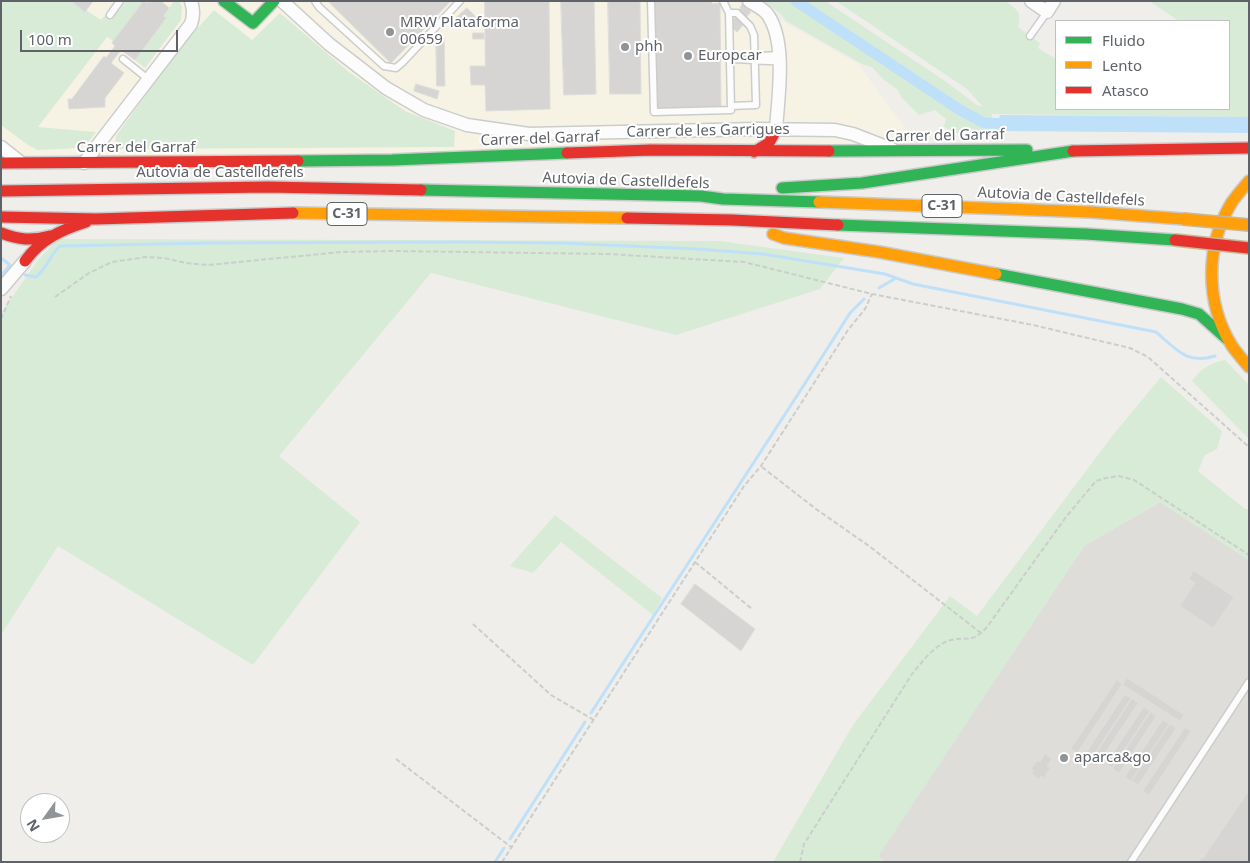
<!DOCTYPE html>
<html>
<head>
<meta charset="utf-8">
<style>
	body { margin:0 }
	#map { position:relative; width:1250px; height:863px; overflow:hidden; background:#efeeea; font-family:"Noto Sans",sans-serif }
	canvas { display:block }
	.frame { position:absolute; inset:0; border:2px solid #5f6368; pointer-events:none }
	.legend { position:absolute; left:1055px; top:20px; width:175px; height:90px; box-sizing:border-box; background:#fff; border:1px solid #bfc1c3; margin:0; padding:6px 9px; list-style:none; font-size:15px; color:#5f6368 }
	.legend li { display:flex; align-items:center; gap:10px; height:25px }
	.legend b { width:25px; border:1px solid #bfc1c3 }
	.north { position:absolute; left:20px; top:793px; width:50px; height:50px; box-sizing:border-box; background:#fff; border:1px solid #bfc1c3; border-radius:50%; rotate:238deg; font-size:14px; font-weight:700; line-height:20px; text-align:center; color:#5f6368 }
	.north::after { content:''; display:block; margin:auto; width:18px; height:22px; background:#919496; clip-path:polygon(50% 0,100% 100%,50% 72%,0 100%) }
	.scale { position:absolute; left:20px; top:30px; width:158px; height:22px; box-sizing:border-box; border:2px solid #5f6368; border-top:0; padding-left:6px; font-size:15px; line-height:18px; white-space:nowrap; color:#5f6368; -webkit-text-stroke:4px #fff; paint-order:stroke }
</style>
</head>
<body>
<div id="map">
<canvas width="1250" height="863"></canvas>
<div class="frame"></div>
<ul class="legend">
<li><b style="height:6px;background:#30b455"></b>Fluido</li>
<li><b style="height:6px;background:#ff9f0a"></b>Lento</li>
<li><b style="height:6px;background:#e5322d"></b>Atasco</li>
</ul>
<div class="north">N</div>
<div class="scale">100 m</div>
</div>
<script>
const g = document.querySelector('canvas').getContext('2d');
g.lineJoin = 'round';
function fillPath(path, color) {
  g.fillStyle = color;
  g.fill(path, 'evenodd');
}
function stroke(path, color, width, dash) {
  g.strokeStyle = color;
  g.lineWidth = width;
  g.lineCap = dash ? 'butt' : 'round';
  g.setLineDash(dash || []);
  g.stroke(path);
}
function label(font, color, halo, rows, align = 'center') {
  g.font = font + ' "Noto Sans",sans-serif';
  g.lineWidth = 4;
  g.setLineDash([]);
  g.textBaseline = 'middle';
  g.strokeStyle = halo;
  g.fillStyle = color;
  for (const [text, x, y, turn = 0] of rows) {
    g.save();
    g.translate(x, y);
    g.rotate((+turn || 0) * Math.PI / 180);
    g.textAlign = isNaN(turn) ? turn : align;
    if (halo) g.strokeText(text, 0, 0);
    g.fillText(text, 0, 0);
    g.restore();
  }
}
fillPath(new Path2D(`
	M1 1H749L767 13 858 64 909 133 910 152 1 163Z`), '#f7f3e4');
fillPath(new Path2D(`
	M1160 502 1249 560V862H885L877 856 1084 546Z`), '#dfddda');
fillPath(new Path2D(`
	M1 1H72L85 11 86 10 101 20 105 15 111 20 126 1H144L114 41 107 37 38 127 96 132 88 142 79 148 38 150 28 145 1 125Z
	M174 1H179L182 7 181 20 145 68 135 60 166 18 163 16Z
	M762 1H825L945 81 977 105 983 107 967 89 836 1H1005C1018 10 1022 12 1018 27L1040 43 1038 48 1056 59V109H1229V21H1179L1149 1H1249V117L992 114 991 130 957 133 944 127 946 119 935 110 919 115 902 98 898 90 884 80 872 67 862 64 786 21 781 14Z
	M214 10 252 40 280 13 349 72 405 111 455 131 454 147 115 149 116 136 179 49Z
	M58 239 719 241 844 258 820 289 676 335 431 273 279 456 360 522 253 665 58 546 1 635V313L39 259Z
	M1225 360 1249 385V439L1192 381C1200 369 1211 363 1225 360Z
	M1161 377 1222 431 1217 449 1205 455 1198 471 1245 509H1249V560L1160 502 1084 546 878 857 885 862H773L853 725 950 596 977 616 1113 435Z
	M555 515 662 598 653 615 561 542 533 573 510 566Z`), '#d8ebd6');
fillPath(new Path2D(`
	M1000 115 1249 117V133L995 131Z`), '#bfe0f9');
stroke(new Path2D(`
	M1 258 10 265 1 276
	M25 275 36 277C47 268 50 255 60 246L209 243 457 242 561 243 697 249 763 254 885 274 913 284 1156 332C1176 349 1187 365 1215 356
	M879 288 896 278
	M591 713C677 579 765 447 850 313L864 299
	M510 839 585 722
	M495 862 504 848`), '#bfe0f9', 3);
stroke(new Path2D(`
	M796 1 960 110 984 123 1012 124`), '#bfe0f9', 11);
const building = new Path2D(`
	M72 1H93L85 12Z
	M144 1 146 3 161 1 169 8 163 16 166 18 135 60 121 50 111 63 124 73 105 98V107L69 109 68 99H72L104 56 106 58 115 46 112 43Z
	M328 1H451L391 63Z
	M485 1H549L550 109 486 111 485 85H471L470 66H485Z
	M561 1H594L596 94 564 95Z
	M608 1H640L641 94H610Z
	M655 1H712V4L720 3 721 108 657 109Z
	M742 4 751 12 742 22 737 18Z
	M467 8 477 18 465 29 455 19Z
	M736 17 744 24 737 32 729 25Z
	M473 33H484V39H473Z
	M436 38H444L445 86H437Z
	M416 84 439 91 437 99 414 91Z
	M1194 571 1234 597 1213 628 1180 606 1195 583 1189 579Z
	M695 584 755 629 741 651 681 604Z
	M1127 678 1184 715 1180 721 1123 685Z
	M1117 680 1122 684 1077 753 1071 749Z
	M1125 695 1131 698 1089 762 1083 758Z
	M1132 699 1138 703 1096 766 1090 763Z
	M1144 707 1150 711 1112 768 1106 764Z
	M1151 712 1156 716 1119 773 1113 769Z
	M1163 720 1169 724 1131 781 1125 777Z
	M1170 724 1176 728 1138 785 1132 781Z
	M1185 728 1191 731 1149 795 1143 791Z
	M1045 754 1052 759 1047 766 1050 768 1044 778 1041 776 1039 779 1032 774 1034 771 1031 769 1038 760 1040 762Z
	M1249 791V862H1199L1202 857 1203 858Z`);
fillPath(building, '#d6d5d3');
stroke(building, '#deddd9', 1);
const lane = new Path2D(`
	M315 1 319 7 384 66 396 68 403 62 460 1
	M651 1 654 112 731 110 729 13 723 1
	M729 13H737L750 26 754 35 756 105 731 106
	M110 15 120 1
	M1030 36 1047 12
	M123 59 148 79
	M730 59C747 59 762 62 779 61
	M755 59 760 56 779 55
	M1131 862 1249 682`);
const street = new Path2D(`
	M282 1 329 44 386 88 424 110 467 125 529 134 757 129 835 130 853 134 892 149
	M749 1C755 5 764 9 768 15 787 43 778 97 776 130
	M1031 1 1047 12 1054 1
	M1 147 20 162
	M84 163 191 24C194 16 194 10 191 1
	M1 289 25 261`);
const fast = new Path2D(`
	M224 1 253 23 274 1
	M829 151 1027 150
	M298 161 392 160 567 153
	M782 188 862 183 1073 151
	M421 190 701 196 723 199 819 202
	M838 225 1086 234 1175 240
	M996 274 1182 309 1199 314 1227 339`);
const slow = new Path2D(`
	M1249 181C1243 188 1237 195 1232 202 1205 246 1205 302 1232 346 1237 353 1243 360 1249 367
	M819 202 1090 212 1183 219
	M293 213 627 218
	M773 234 784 238 879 252 996 274`);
const jam = new Path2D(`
	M1073 151 1249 148
	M754 152 769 143 776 130
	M567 153 651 150 829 151
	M1 163 298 161
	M1 191 267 187 421 190
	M1 217 96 219 293 213
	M627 218 732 220 838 225
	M1 233C19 240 32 241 50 236
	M25 261C41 239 61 230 86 222`);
stroke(lane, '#cbcccc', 9);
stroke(street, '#cbcccc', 15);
stroke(fast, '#cacacb', 14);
stroke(slow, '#cacacb', 14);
stroke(jam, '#cacacb', 14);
stroke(new Path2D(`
	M55 297 89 273 112 262 146 257 164 258 186 263 208 265 341 252 394 251 608 254 744 262 872 294 1033 325 1130 348 1148 357 1249 447
	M1 319 11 296
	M762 467 816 509 869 546 981 633
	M695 562 752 609
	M473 624 551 695 594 720
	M396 759 511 847
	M502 862 744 486 761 466 848 330 865 309 872 294
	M800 862 804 844 912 674C923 661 934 645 951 640 969 636 971 644 987 627L1066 517 1096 481 1106 478 1119 476 1134 480 1249 555`), '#cacfcc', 2, [5, 2.5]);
stroke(lane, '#fdfcfc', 6);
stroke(street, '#fdfcfc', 12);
stroke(fast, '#30b455', 11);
stroke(slow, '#ff9f0a', 11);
stroke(jam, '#e5322d', 11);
const slowBridge = new Path2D(`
	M1183 219 1249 225`);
const jamBridge = new Path2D(`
	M1175 240 1249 248`);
stroke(slowBridge, '#c8b996', 14, []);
stroke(jamBridge, '#c8b996', 14, []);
stroke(slowBridge, '#ff9f0a', 11);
stroke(jamBridge, '#e5322d', 11);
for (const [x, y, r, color] of [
	[390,32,5,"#919496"],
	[625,47,5,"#919496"],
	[688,56,5,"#919496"],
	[1064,758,5,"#919496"]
]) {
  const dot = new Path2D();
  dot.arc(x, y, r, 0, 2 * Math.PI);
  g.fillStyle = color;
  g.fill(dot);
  stroke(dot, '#fff', 2);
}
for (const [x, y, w] of [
	[942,206,40],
	[347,214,40]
]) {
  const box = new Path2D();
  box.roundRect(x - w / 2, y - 11.5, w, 23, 4);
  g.fillStyle = '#fff';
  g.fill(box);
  stroke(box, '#5f6368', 1);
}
label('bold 14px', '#5f6368', null, [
	["C-31",942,206],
	["C-31",347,214]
]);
label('15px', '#5f6368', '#fff', [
	["MRW Plataforma",400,23],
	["00659",400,40],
	["phh",635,47],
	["Europcar",698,56],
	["aparca&go",1074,758]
], 'left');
label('15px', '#5f6368', '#fff', [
	["Carrer de les Garrigues",708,131,-1],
	["Carrer del Garraf",945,136,-1],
	["Carrer del Garraf",540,139,-2],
	["Carrer del Garraf",136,148],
	["Autovia de Castelldefels",220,173],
	["Autovia de Castelldefels",626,181,2],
	["Autovia de Castelldefels",1061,197,3]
]);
</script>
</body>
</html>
